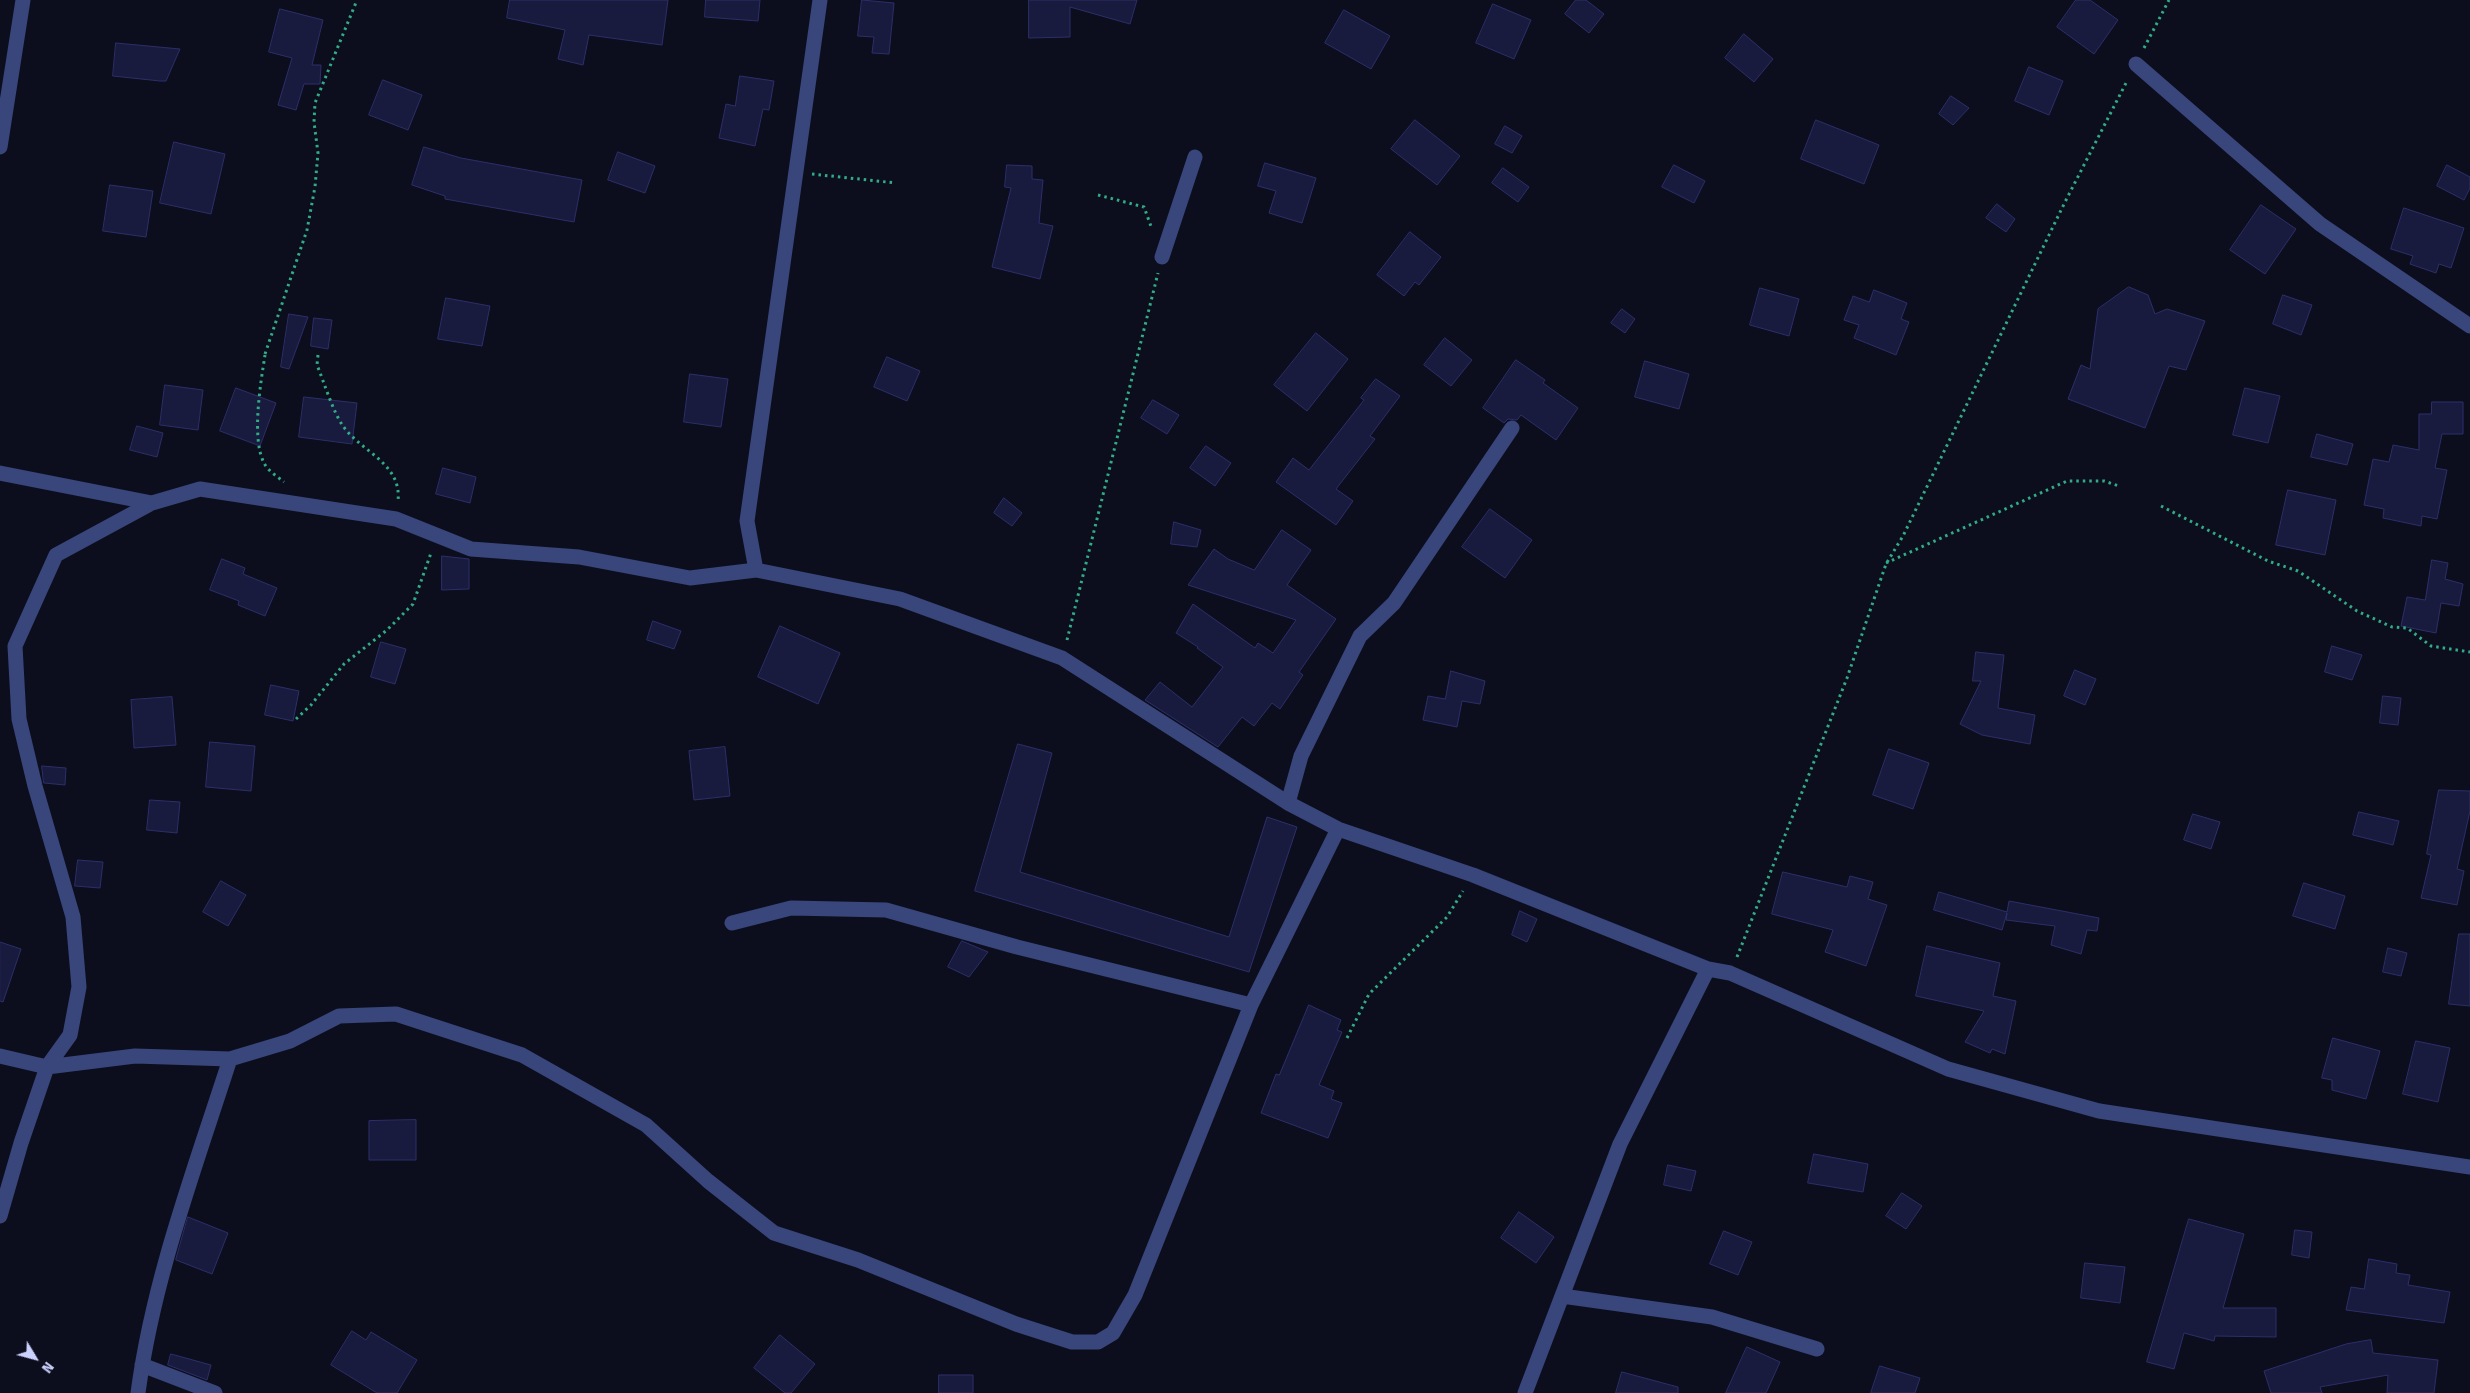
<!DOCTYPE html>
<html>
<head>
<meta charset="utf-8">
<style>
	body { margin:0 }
	#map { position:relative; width:2470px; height:1393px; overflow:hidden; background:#0c0e1e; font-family:"Fira Sans",sans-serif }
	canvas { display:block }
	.north { position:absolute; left:10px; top:1333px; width:50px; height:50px; -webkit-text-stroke:4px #0c0e1e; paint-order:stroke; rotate:127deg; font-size:14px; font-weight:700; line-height:20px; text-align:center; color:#cbd1fd }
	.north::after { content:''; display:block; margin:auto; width:18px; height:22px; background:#cbd1fd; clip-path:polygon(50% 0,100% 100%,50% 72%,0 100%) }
</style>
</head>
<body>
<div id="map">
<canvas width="2470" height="1393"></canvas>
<div class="north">N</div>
</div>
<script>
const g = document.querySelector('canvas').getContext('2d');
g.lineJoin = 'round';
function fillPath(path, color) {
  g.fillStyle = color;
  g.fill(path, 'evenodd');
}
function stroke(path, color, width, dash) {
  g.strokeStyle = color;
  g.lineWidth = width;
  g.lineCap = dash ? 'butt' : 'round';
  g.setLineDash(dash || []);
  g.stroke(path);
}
const building = new Path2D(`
	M510 0H668L662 45 589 35 583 65 558 59 565 30 507 18Z
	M706 0H760L758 21 705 17Z
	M862 0 894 3 889 54 872 53 874 37 858 36Z
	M1029 0H1137L1130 24 1070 7V37L1029 38Z
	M1576 0H1586L1604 14 1589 33 1565 14Z
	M2076 0H2090L2118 20 2094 54 2057 27Z
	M1493 4 1531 20 1514 59 1476 43Z
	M280 9 323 20 312 65H321L320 84H304L296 110 278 105 292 58 269 52Z
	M1344 10 1390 36 1371 69 1325 43Z
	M1744 34 1773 59 1754 82 1725 58Z
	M116 43 180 49 166 81H160L113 76Z
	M2029 67 2063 81 2049 115 2015 101Z
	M740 76 774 81 769 110 763 109 755 146 719 138 726 104 735 106Z
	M383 80 422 95 408 130 369 115Z
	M1951 96 1969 108 1953 125 1939 114Z
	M1415 120 1460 156 1437 185 1391 149Z
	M1816 120 1879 145 1864 184 1801 159Z
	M1505 126 1522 136 1512 153 1495 144Z
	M174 142 225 154 211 214 160 203Z
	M424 147 461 158 582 180 574 222 445 199V196L412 185Z
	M618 152 655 166 645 193 608 180Z
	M1265 163 1316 178 1302 223 1269 213 1276 191 1258 186Z
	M1007 165 1032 166V179L1043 180 1039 223 1053 226 1040 279 992 267 1011 188 1005 187Z
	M1674 165 1705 181 1694 203 1662 187Z
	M2447 165 2470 177V188L2464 200 2437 186Z
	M1503 168 1529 187 1518 202 1492 183Z
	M110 185 153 191 146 237 103 231Z
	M1997 204 2015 219 2006 232 1986 218Z
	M2261 205 2296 229 2265 274 2230 250Z
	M2404 208 2464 228 2451 268 2439 264 2436 273 2410 264 2413 256 2391 249Z
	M1410 232 1441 257 1419 285 1415 282 1404 296 1377 275Z
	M2129 287 2148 295 2155 314 2167 309 2205 321 2186 370 2169 366 2145 428 2068 399 2081 365 2090 369 2098 309Z
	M1760 288 1799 299 1789 336 1750 325Z
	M1874 290 1907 303 1901 319 1909 322 1896 355 1854 338 1859 325 1844 320 1853 296 1869 302Z
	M2283 295 2312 305 2301 335 2273 324Z
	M446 298 490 306 482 346 438 339Z
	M1622 309 1635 319 1625 333 1611 323Z
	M289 314 308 317 289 369 281 367Z
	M314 318 332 320 328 349 311 346Z
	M1316 333 1348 359 1307 411 1274 385Z
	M1445 338 1472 360 1451 386 1424 365Z
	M887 357 920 371 907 401 874 387Z
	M1516 360 1545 380 1543 383 1578 408 1556 440 1521 415 1517 420 1508 419 1504 423 1483 408Z
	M1645 361 1689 374 1679 409 1635 397Z
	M690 374 728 379 721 427 684 422Z
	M1376 379 1400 396 1370 436 1375 439 1336 489 1353 501 1336 525 1276 482 1293 458 1309 470 1364 400 1361 398Z
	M165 385 203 390 198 430 160 425Z
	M236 388 276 403 260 446 220 431Z
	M2245 388 2280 396 2268 443 2233 435Z
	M304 397 357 403 352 444 299 437Z
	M1153 400 1179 415 1167 434 1141 418Z
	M2432 402H2463V434H2442L2435 468 2447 470 2437 519 2422 516 2421 526 2383 518 2384 509 2364 505 2373 459 2389 462 2393 445 2419 450V414H2431Z
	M137 426 163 433 157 457 130 450Z
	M2317 434 2353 444 2347 465 2311 457Z
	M1206 446 1231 463 1215 486 1190 468Z
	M443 468 476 477 470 503 436 494Z
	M2288 490 2336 500 2325 555 2276 545Z
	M1004 498 1022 513 1012 526 994 513Z
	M1490 509 1532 540 1505 578 1462 547Z
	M1174 522 1201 530 1197 547 1171 544Z
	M1282 530 1311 550 1287 585 1336 619 1299 672 1303 675 1280 709 1272 703 1254 726 1242 717 1218 747 1145 700 1160 682 1192 707 1223 667 1197 648 1198 647 1176 633 1193 604 1255 648 1258 643 1273 653 1296 620 1188 585 1214 549 1228 559 1254 570Z
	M442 556 469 559V589L442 590Z
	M222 559 245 568 243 574 277 588 265 616 238 605 239 601 210 590Z
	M2432 560 2448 563 2445 579 2463 584 2459 606 2441 603 2436 633 2401 626 2407 597 2425 600Z
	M653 621 681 631 674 649 647 640Z
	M780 626 840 653 818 704 758 677Z
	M381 642 406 649 395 684 371 677Z
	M2332 646 2362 655 2352 680 2325 672Z
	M1976 652 2004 655 1998 708 2035 715 2030 744 1982 735 1960 724 1981 681H1973Z
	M2075 670 2096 679 2085 705 2064 696Z
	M1451 671 1485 681 1480 704 1462 701 1457 727 1423 720 1428 696 1445 699Z
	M271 685 299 691 293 721 265 715Z
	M2383 696 2401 698 2398 725 2380 723Z
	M172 697 176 745 134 748 131 700Z
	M210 742 255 746 251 791 206 787Z
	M1018 744 1052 753 1020 872 1229 937 1267 817 1297 827 1249 972 975 891Z
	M725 747 730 796 694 800 689 751Z
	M1889 749 1929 763 1913 809 1873 795Z
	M42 766 66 768 65 785 44 783Z
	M2439 790 2470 791V811L2457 869 2464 871 2457 905 2421 898 2431 855 2427 854Z
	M150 800 180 802 177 833 147 830Z
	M2359 812 2399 821 2393 845 2353 835Z
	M2193 814 2220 822 2211 849 2184 840Z
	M78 860 103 862 100 888 75 886Z
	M1783 872 1847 887 1850 876 1873 882 1868 899 1887 905 1866 966 1825 952 1833 930 1772 914Z
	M221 881 246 895 228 926 203 912Z
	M2304 883 2345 896 2335 929 2293 916Z
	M1939 892 2007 912 2009 901 2099 918 2097 931 2087 930 2081 954 2051 945 2055 926 2006 920 2007 913 2002 930 1934 910Z
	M1520 911 1537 919 1527 942 1512 935Z
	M2459 934H2470V1006L2449 1004Z
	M962 941 988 952 969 977 948 967Z
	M0 942 21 949 3 1002 0 1001Z
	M1927 946 2000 963 1993 996 2016 1001 2005 1054 1992 1049 1990 1053 1965 1042 1984 1011 1916 996Z
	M2388 948 2407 953 2401 976 2383 972Z
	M1309 1005 1341 1020 1337 1030 1342 1032 1319 1085 1334 1091 1331 1099 1342 1103 1328 1138 1261 1113 1276 1074 1279 1075Z
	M2333 1038 2380 1051 2366 1099 2332 1090V1080L2322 1078Z
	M2416 1041 2450 1048 2438 1102 2403 1094Z
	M416 1120V1160H369V1121Z
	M1814 1154 1868 1164 1863 1192 1808 1183Z
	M1668 1165 1696 1171 1691 1191 1664 1185Z
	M1902 1193 1922 1206 1906 1229 1886 1216Z
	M1519 1212 1554 1237 1536 1263 1501 1238Z
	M188 1217 228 1233 212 1274 176 1260Z
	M2189 1219 2244 1234 2223 1308H2276V1337L2215 1336 2214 1341 2184 1333 2174 1369 2147 1362Z
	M2295 1230 2312 1232 2309 1258 2292 1255Z
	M1724 1231 1752 1242 1738 1275 1710 1264Z
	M2369 1259 2397 1264 2396 1273 2410 1275 2408 1285 2450 1292 2444 1323 2346 1310 2351 1287 2364 1289Z
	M2085 1263 2125 1267 2120 1303 2081 1298Z
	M352 1331 366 1340 371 1332 417 1360 397 1393H377L331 1365Z
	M780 1335 815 1364 791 1393H785L754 1368Z
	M2371 1340 2373 1353 2438 1360 2434 1393H2387L2388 1375 2320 1387 2322 1393H2271L2264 1371 2346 1344Z
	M1747 1347 1780 1362 1766 1393H1726Z
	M171 1354 211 1365 207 1380 168 1365Z
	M1880 1366 1920 1378 1915 1393H1871Z
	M1622 1372 1678 1387V1393H1616Z
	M939 1375H973V1393H939Z`);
fillPath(building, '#191b3e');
stroke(building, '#2c2f69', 1);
stroke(new Path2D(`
	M2144 48 2169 0
	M812 174 896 183
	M1098 195 1144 207 1152 229
	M265 354 307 230 315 187 318 153 314 122 315 103 357 0
	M265 355C261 381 251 438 264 463 268 471 278 477 284 482
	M318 355 317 365C324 382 333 412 343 426 361 452 402 463 398 501
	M2161 506 2268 561 2298 571 2357 611 2392 627 2407 628 2431 646 2470 652
	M1886 563 2067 481H2104L2119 486
	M1067 640 1158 273
	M296 719 311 705 344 664 387 630 413 604 431 553
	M1737 957 1847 678 1886 564 1903 536 2065 202 2127 81
	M1347 1038 1369 994 1447 917 1463 891`), '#31ac86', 3, [2.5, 4]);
stroke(new Path2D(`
	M2136 64 2320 224 2470 326
	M0 147 23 0
	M1162 257 1195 157
	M0 473 152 503
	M756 570 747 521 820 0
	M1288 803 1301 756 1360 636 1394 603 1512 428
	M732 923 791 908 886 910 1017 947 1251 1005
	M0 1056 47 1067 135 1056 230 1059 290 1041 339 1016 396 1014 522 1055 646 1125 708 1181 774 1233 858 1260 1016 1324 1072 1342H1098L1113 1333 1135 1295 1251 1005 1338 829
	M0 1216 21 1143 47 1067 70 1035 79 987 73 917 35 786 19 719 15 646 56 555 152 503 200 489 396 519 471 549 579 557 690 578 756 570 900 599 1062 658 1288 803 1338 829 1473 875 1708 969 1730 973 1948 1069 2099 1111 2470 1167
	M1562 1296 1712 1317 1817 1349
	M142 1365 215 1393
	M138 1393C153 1279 195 1168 230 1059
	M1525 1393 1620 1144 1708 969`), '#39467b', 15);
</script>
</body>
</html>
